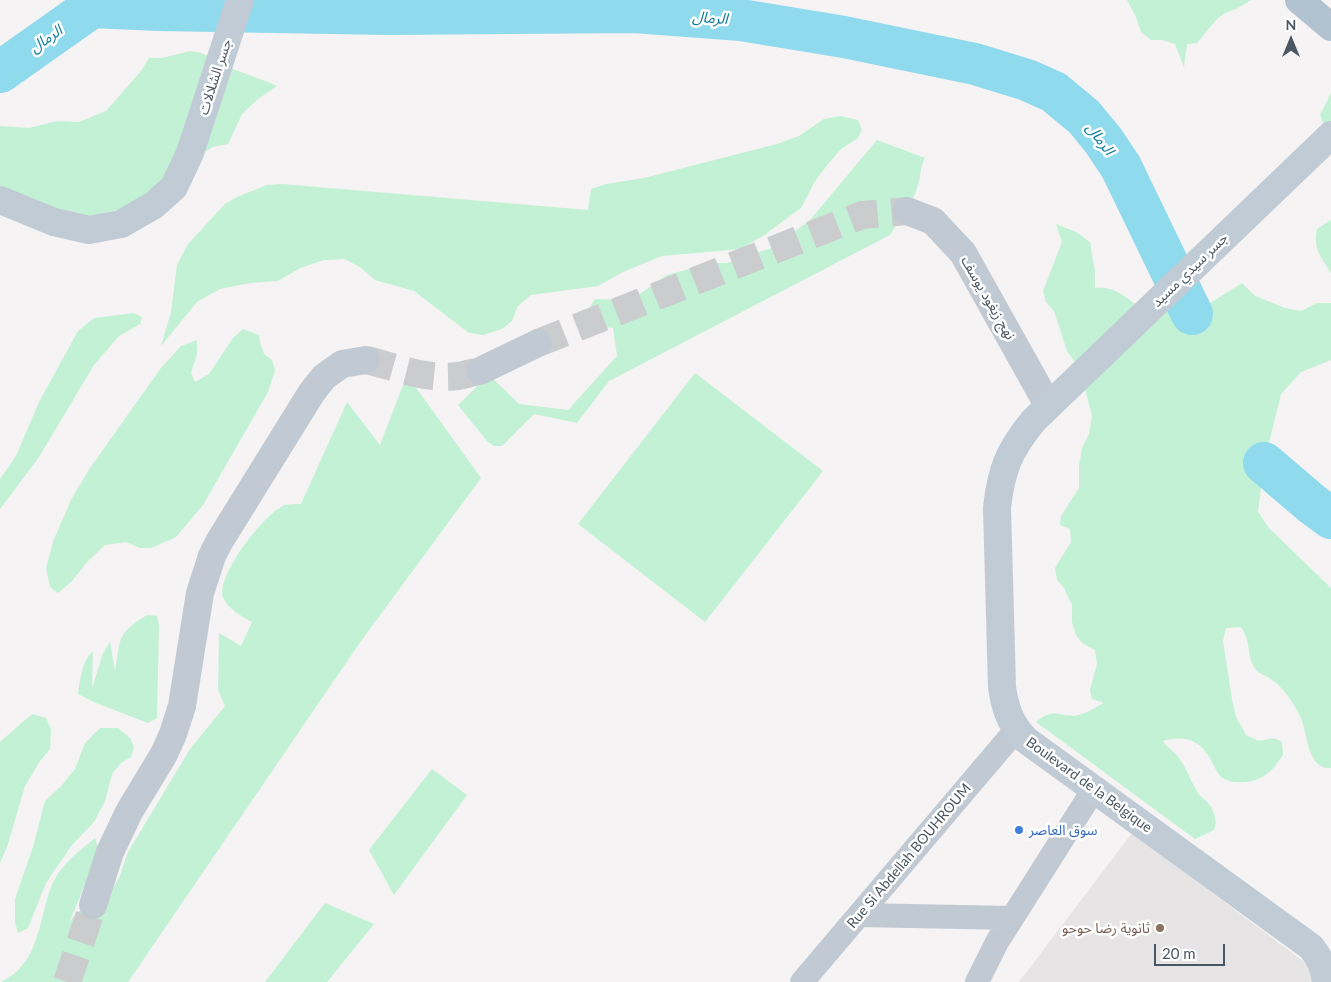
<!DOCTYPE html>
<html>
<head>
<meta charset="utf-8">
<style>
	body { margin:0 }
	#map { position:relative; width:1331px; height:982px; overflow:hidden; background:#f5f3f3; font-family:Lato,sans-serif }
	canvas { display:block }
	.north { position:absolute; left:1266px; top:15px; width:50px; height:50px; -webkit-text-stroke:4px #fff; paint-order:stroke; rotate:0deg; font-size:14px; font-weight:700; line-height:20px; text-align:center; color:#4a5661 }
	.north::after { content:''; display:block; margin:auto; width:18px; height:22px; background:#4a5661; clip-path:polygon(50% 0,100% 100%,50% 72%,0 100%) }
	.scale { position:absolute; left:1154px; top:944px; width:71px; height:22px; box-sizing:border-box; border:2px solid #4a5661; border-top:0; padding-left:6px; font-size:15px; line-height:18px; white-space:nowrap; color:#4a5661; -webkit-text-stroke:4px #fff; paint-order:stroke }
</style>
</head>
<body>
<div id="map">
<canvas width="1331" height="982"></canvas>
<div class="north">N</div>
<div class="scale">20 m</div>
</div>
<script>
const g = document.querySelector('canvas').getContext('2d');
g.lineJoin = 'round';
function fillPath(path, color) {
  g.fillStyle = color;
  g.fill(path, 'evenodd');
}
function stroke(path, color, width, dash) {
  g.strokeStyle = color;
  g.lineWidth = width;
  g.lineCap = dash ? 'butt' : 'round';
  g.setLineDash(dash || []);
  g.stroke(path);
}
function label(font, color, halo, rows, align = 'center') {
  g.font = font + ' Lato,"Noto Sans Arabic",sans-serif';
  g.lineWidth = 5;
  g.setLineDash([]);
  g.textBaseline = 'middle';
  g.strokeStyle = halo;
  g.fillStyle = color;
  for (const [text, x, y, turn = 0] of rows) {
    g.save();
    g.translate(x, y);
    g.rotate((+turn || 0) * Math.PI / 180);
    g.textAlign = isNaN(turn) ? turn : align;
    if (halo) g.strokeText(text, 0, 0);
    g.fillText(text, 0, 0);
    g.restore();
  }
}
fillPath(new Path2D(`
	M1132 833 1311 967 1313 982H1019Z`), '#e6e4e5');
fillPath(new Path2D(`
	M1127 0H1251L1236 9 1225 13 1216 20 1197 43 1187 44 1184 67 1175 44 1162 40H1151L1141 32 1136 17Z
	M190 51C206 52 218 62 233 69 248 75 262 79 277 86L258 99 242 114 228 144 213 147 199 155 144 198 124 208 102 214 84 217 63 212 0 191V126L29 128 57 121 79 122 106 111 141 71 149 58H162Z
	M1331 93V142L1320 115Z
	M841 116 858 120 862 130 858 138 841 149 828 164 815 181 801 208 763 236 740 249 662 256 623 272 598 286 531 295 518 306 512 321 502 329 483 335 469 333 414 291 375 280 360 267 344 259 324 260 300 268 278 281 250 283 220 289 197 302 161 346 171 312 177 265 188 244 225 204 237 197 267 185 282 184 588 210 591 189 606 184 644 178 777 144 799 136 824 119Z
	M877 140 925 158C920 167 921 176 918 185 912 204 901 219 890 235L609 381 577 423 534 414 502 446H494L487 441 458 405 489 375 519 404 568 410 617 356 613 328 603 327 588 310 595 299 631 300 667 275 711 263H727L774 247 810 220Z
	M1331 220V273C1321 257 1313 249 1317 229Z
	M1056 224 1076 232 1090 242 1095 271V288C1124 285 1131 309 1155 313 1159 313 1165 310 1170 309 1177 308 1186 312 1193 314L1242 283 1255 296 1285 308 1301 311 1317 303H1331V360L1301 372 1281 394 1264 463 1258 512 1269 528 1331 588V768C1306 770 1308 731 1300 716 1294 704 1284 688 1272 680 1266 675 1257 674 1254 667 1248 658 1250 648 1246 637 1245 634 1243 630 1241 627L1226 628 1223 641 1232 699 1236 717 1246 735 1259 741 1274 738 1282 742 1283 755C1278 761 1274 769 1268 773 1257 783 1233 786 1221 777 1217 773 1214 765 1211 760 1200 740 1185 735 1163 741 1167 748 1175 751 1179 758 1187 769 1191 782 1198 793 1201 798 1206 799 1209 804 1214 811 1218 822 1214 830L1195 839 1036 722C1056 704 1063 721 1082 714 1089 712 1097 706 1104 703L1092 699 1090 690 1097 664 1095 650 1082 643 1076 635 1072 622V605L1064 588 1057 580 1055 568 1071 542 1070 529 1060 525 1061 516 1079 488V466L1082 448 1089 434 1092 416 1080 369 1067 351 1054 311 1046 302 1043 291 1062 242Z
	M134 313 142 317 140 324 119 336 94 365 39 457 0 509V479L16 456 39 402 78 331 94 318Z
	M243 329 259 335 260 342 264 354 272 360 275 370 268 392 203 505 176 537 151 548H140L126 542 105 545 87 562 72 581 58 593 50 587 46 568 54 539 71 500 90 468 161 368 181 346 197 340V354L191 373 195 382 209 374 233 338Z
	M695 373 823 471 705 622 578 524Z
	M407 375 481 478 361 641 128 982H1C40 963 38 922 51 887 59 866 79 851 95 838L99 851 69 923 77 912 93 905 110 892 119 878 128 852 190 749 225 706 218 690 219 633 241 646 252 622C241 616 228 609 223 597 216 576 265 512 285 505 290 504 296 504 301 504L347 402 380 445Z
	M147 615 157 616 159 626 157 718 148 723 96 703 78 694C80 679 82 661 93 651L92 688 103 653 110 642 115 671C121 638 116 634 147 615Z
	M32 714 46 718 51 729 50 749 40 761 25 786 7 847 0 863V742Z
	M100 728H118L130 738 134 747 131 757 121 763 112 774 105 801 94 822 72 845 46 883 28 928 18 933 15 922V899L33 847 45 801 62 785 75 769 85 743Z
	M432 769 467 795 394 895 369 850Z
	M325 903 374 924 327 982H265Z`), '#c3f1d5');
stroke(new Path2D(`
	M90 0 92 7 159 10 389 14 634 12 741 20 844 37 975 64 1027 80 1054 92 1084 117 1103 140 1121 167 1192 314
	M0 72 92 7
	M1264 463 1312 504 1331 518`), '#90daee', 42);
stroke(new Path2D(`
	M538 343 862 215 907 211
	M366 360C396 367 426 380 458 376 465 375 473 372 480 371
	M67 982 93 905`), '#caccce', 28, [28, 14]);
stroke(new Path2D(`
	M859 915 1012 918
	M802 982 1016 730
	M977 982 997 942 1094 789`), '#c1cad2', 24);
stroke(new Path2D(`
	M907 211 933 221 963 253 1048 405
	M480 371 538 343
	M93 905 110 852 129 812 164 754 173 734 182 706 200 593 212 556 219 542 312 392 324 377 342 364 366 360`), '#c1cad2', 28);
stroke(new Path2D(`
	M0 200 54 222 89 230 121 224 154 205 174 187 190 153 240 0
	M1326 982C1325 968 1320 958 1311 947L1026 740C1011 725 1005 709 1002 687L997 508C1001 470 1009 450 1034 420L1331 135`), '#c1cbd6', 28);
stroke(new Path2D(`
	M1299 0 1331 27`), '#b3c2d1', 28);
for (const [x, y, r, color] of [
	[1019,830,5,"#3f7fe0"],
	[1160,928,5,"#8d6e63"]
]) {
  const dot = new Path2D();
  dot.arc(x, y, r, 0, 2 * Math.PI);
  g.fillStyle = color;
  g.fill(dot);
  stroke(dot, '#fff', 2);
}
label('14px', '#4a5661', '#fff', [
	["جسر الشلالات",215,77,-72],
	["جسر سيدي مسيد",1190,270,-44],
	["نهج زيغود يوسف",988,298,60],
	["Boulevard de la Belgique",1089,785,36],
	["Rue Si Abdellah BOUHROUM",909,856,-50]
]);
label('14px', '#366cbe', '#fff', [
	["سوق العاصر",1029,830]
], 'left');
label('14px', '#785e54', '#fff', [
	["ثانوية رضا حوحو",1150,928]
], 'right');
label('italic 15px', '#0c7c9b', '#fff', [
	["الرمال",710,18,4],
	["الرمال",46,39,-35],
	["الرمال",1100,139,53]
]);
</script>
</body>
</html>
